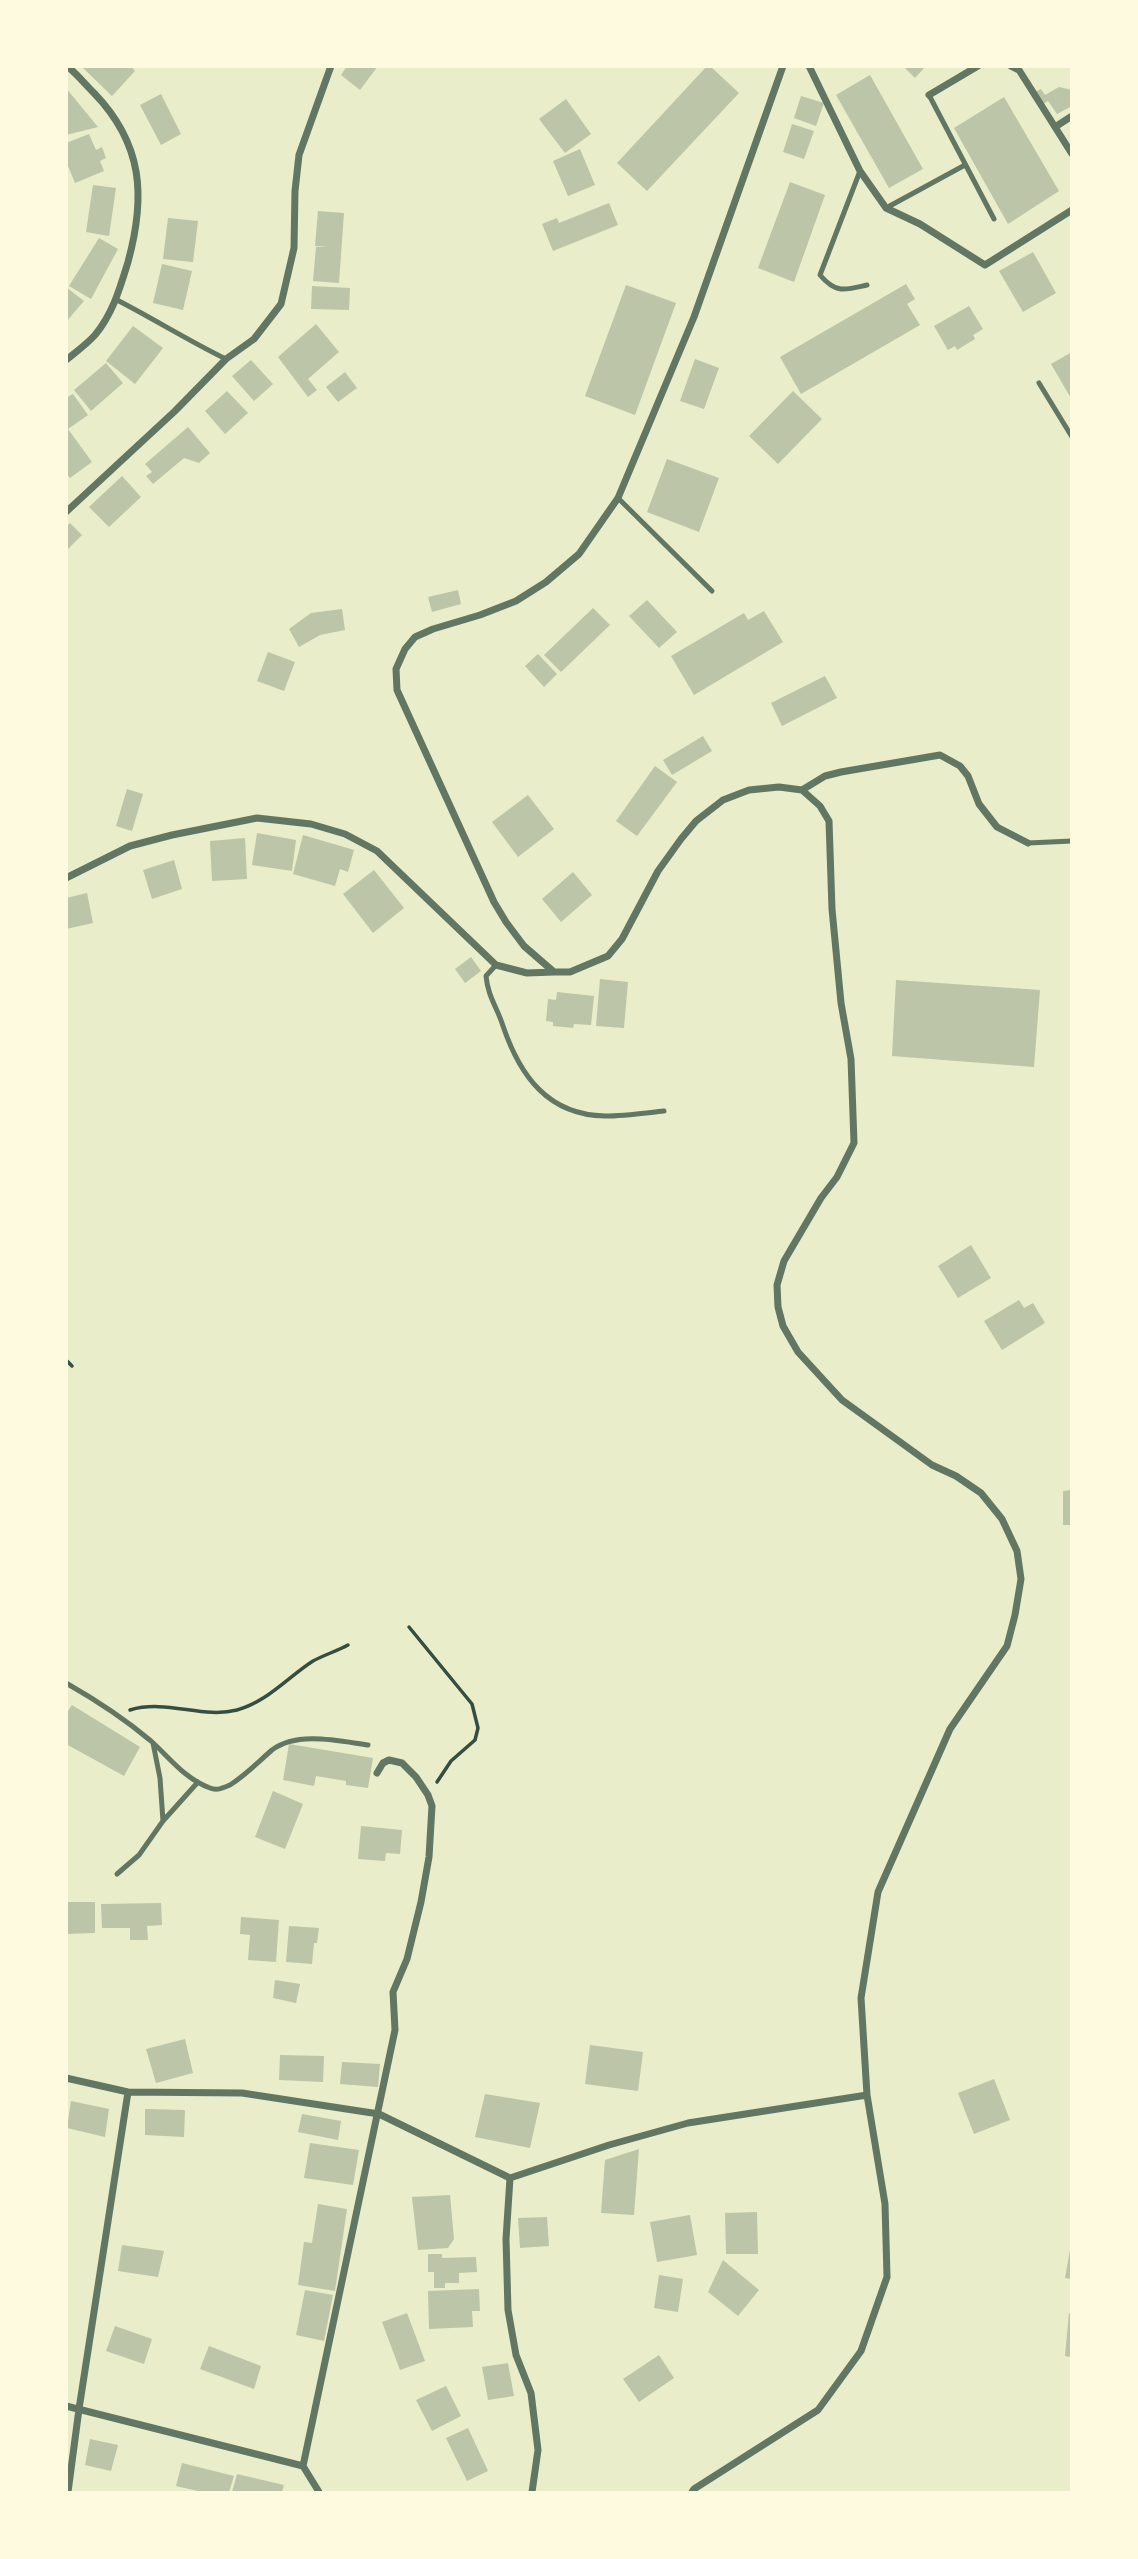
<!DOCTYPE html>
<html>
<head>
<meta charset="utf-8">
<style>
	body { margin:0 }
	#map { position:relative; width:1138px; height:2559px; overflow:hidden; background:#e9edc9; font-family:Cabin,sans-serif }
	canvas { display:block }
	.frame { position:absolute; inset:0; border:68px solid #fefae0; pointer-events:none }
</style>
</head>
<body>
<div id="map">
<canvas width="1138" height="2559"></canvas>
<div class="frame"></div>
</div>
<script>
const g = document.querySelector('canvas').getContext('2d');
g.lineJoin = 'round';
function fillPath(path, color) {
  g.fillStyle = color;
  g.fill(path, 'evenodd');
}
function stroke(path, color, width, dash) {
  g.strokeStyle = color;
  g.lineWidth = width;
  g.lineCap = dash ? 'butt' : 'round';
  g.setLineDash(dash || []);
  g.stroke(path);
}
fillPath(new Path2D(`
	M81 66H131L135 71 112 96Z
	M347 66H378L360 90 341 75Z
	M707 66H710L739 93 647 191 617 163Z
	M903 66H926L915 78Z
	M870 75 923 169 889 188 836 95Z
	M1059 87 1072 90V106L1057 114 1048 101 1043 104 1035 92 1041 89 1045 95Z
	M66 88 98 127 66 135Z
	M161 94 181 134 161 145 140 105Z
	M801 96 824 103 816 126 794 118Z
	M1004 97 1059 191 1008 224 954 128Z
	M566 99 591 134 565 153 539 119Z
	M792 124 814 131 804 159 783 152Z
	M89 134 96 150 102 147 106 158 100 161 104 171 75 183 66 161V143Z
	M580 149 595 185 568 196 553 161Z
	M790 182 825 195 794 282 758 268Z
	M93 185 116 188 109 236 86 232Z
	M609 203 618 225 553 251 542 224 557 218 559 223Z
	M318 211 344 213 339 283 313 281 316 247H328L315 246Z
	M168 218 198 221 193 262 163 259Z
	M99 238 118 249 91 299 69 286Z
	M1033 252 1056 293 1023 312 999 271Z
	M162 264 192 271 183 310 153 303Z
	M906 284 915 299 907 304 920 325 801 394 780 357Z
	M626 285 676 303 635 415 585 396Z
	M312 286 350 288 349 310 311 309Z
	M66 287 84 301 66 322Z
	M969 306 983 329 973 335 975 339 957 350 955 346 948 350 934 326Z
	M316 324 339 352 308 379 317 390 308 397 278 357Z
	M133 326 163 348 135 384 106 361Z
	M1072 352V400L1051 364Z
	M695 359 719 368 704 409 680 401Z
	M251 360 273 384 254 401 232 376Z
	M106 363 123 383 91 411 74 390Z
	M345 372 357 388 338 402 326 387Z
	M227 391 248 413 225 434 205 411Z
	M793 391 822 419 778 464 749 436Z
	M73 394 88 415 68 429 92 462 70 478 66 473V398Z
	M188 427 210 453 199 463 184 458 153 484 146 476 152 472 145 464Z
	M667 459 719 478 699 532 647 512Z
	M122 476 141 497 109 527 89 507Z
	M70 523 82 535 66 551V527Z
	M458 590 461 604 432 612 428 597Z
	M647 600 677 632 659 648 629 616Z
	M593 608 610 625 561 672 544 655Z
	M342 609 345 630 320 635 299 647 289 629 311 613Z
	M764 611 783 642 694 695 671 656 744 613 748 620Z
	M268 652 295 662 284 691 257 681Z
	M538 654 557 674 544 687 525 666Z
	M825 676 837 698 782 726 771 703Z
	M703 736 712 751 672 775 663 760Z
	M655 766 677 782 637 836 616 821Z
	M127 789 143 794 132 831 116 826Z
	M528 795 554 829 518 857 492 822Z
	M257 833 296 840 292 871 252 865Z
	M303 835 354 850 348 872 340 869 335 886 293 874Z
	M245 838 247 879 212 881 210 841Z
	M174 860 182 889 152 899 143 870Z
	M374 870 404 908 373 933 343 894Z
	M573 872 592 895 561 922 542 899Z
	M87 893 93 923 66 929V898Z
	M471 957 481 971 465 983 455 969Z
	M600 979 628 982 624 1028 596 1026Z
	M896 980 1040 990 1034 1067 892 1056Z
	M557 992 594 996 591 1025 574 1024 573 1028 553 1026V1022L546 1021 548 999 556 1000Z
	M971 1245 991 1278 958 1298 938 1266Z
	M1019 1300 1024 1308 1033 1303 1045 1323 1002 1350 984 1321Z
	M1072 1490V1525H1063V1491Z
	M72 1705 140 1747 124 1776 66 1744V1714Z
	M289 1744 373 1758 368 1788 346 1785V1781L316 1776 314 1786 283 1780Z
	M273 1791 303 1804 285 1849 255 1837Z
	M361 1826 402 1830 400 1854 386 1853 385 1861 358 1859Z
	M66 1902H95V1933L66 1934Z
	M161 1903 162 1925 147 1926 148 1940H130V1928H102L101 1904Z
	M241 1917 279 1920 276 1962 248 1960 250 1935 240 1934Z
	M289 1926 319 1928 317 1943H314L312 1964 286 1962Z
	M275 1980 300 1984 296 2003 273 1998Z
	M185 2039 193 2073 156 2083 146 2049Z
	M590 2045 643 2052 638 2091 585 2084Z
	M280 2055 324 2056 323 2082 279 2080Z
	M342 2062 380 2064 378 2087 340 2084Z
	M994 2079 1010 2120 974 2134 958 2093Z
	M485 2094 540 2103 530 2148 475 2137Z
	M71 2101 109 2109 105 2137 67 2128Z
	M145 2109 185 2110 184 2137 145 2135Z
	M302 2114 341 2121 338 2140 298 2132Z
	M310 2143 359 2150 353 2185 304 2178Z
	M639 2149 634 2215 601 2213 605 2160Z
	M450 2195 454 2239 448 2248 418 2250 412 2197Z
	M318 2204 347 2209 335 2291 298 2285 304 2242 312 2243Z
	M757 2212 758 2254H726L725 2213Z
	M690 2215 697 2255 657 2262 650 2222Z
	M547 2217 549 2246 520 2248 518 2218Z
	M122 2245 164 2251 158 2277 118 2271Z
	M1070 2250 1072 2251V2279L1065 2278Z
	M428 2254H442V2258L476 2257 477 2272 459 2273V2283H445V2288H434V2272H428Z
	M723 2260 759 2290 738 2316 708 2292Z
	M659 2275 683 2279 678 2312 654 2308Z
	M479 2289 480 2311H472L473 2327 429 2329 428 2291Z
	M305 2290 333 2295 324 2341 296 2335Z
	M407 2313 425 2361 400 2370 382 2322Z
	M1069 2313 1072 2314V2357L1065 2356Z
	M115 2326 152 2339 144 2364 106 2351Z
	M209 2346 261 2366 254 2389 200 2369Z
	M659 2355 674 2378 639 2402 623 2379Z
	M508 2363 514 2396 488 2400 482 2367Z
	M446 2386 461 2416 432 2431 416 2400Z
	M468 2428 488 2471 467 2481 446 2438Z
	M90 2439 118 2445 111 2471 85 2465Z
	M182 2463 234 2476 229 2492H202L176 2486Z
	M237 2474 284 2485 282 2492H232Z`), '#bcc5a7');
stroke(new Path2D(`
	M66 1360 72 1366
	M409 1627 472 1704 478 1728 475 1740 451 1761 437 1782
	M130 1710C167 1699 202 1719 237 1710 267 1702 288 1677 313 1661 324 1655 337 1651 348 1645`), '#344e41', 3.5);
stroke(new Path2D(`
	M929 95 994 219
	M860 171 820 275C836 294 845 290 867 285
	M886 208 965 165
	M117 300C154 319 189 341 226 359
	M1039 383 1072 437
	M618 498 712 591
	M1028 843 1072 841
	M496 965 486 976C488 997 497 1007 503 1026 520 1076 548 1115 605 1116 624 1116 645 1113 664 1111
	M66 1683C96 1700 126 1720 151 1741 170 1758 185 1779 210 1788 217 1791 223 1788 230 1785 246 1775 258 1762 272 1750 297 1731 339 1741 368 1745
	M163 1821 198 1782
	M117 1874 139 1855 163 1821 160 1778 153 1743`), '#617663', 5);
stroke(new Path2D(`
	M809 66 860 171 886 208 920 224 985 265 1072 210
	M1011 66 1019 70 1055 127 1072 116
	M929 95 978 66
	M1055 127 1072 154
	M66 360C76 352 87 344 95 335 113 313 120 288 128 262 146 196 143 144 94 93 85 84 77 74 67 66
	M66 512 175 411 226 359 254 339 281 304 294 248 295 191 299 155 331 66
	M802 790 825 776 841 772 940 755 960 766 968 776 979 804 997 827 1028 843
	M66 878 130 846 172 835 257 818 311 824 345 834 377 851 496 965 527 973 554 972
	M66 2078 128 2092 242 2093 379 2114 510 2178 609 2145 688 2123 867 2095
	M510 2178 506 2239 508 2310 516 2355 531 2393 538 2450 532 2492
	M66 2406 303 2466
	M68 2492 79 2409 128 2092
	M319 2492 303 2466 395 2030 393 1992 407 1959 421 1902 429 1857 432 1806 428 1795 416 1777 402 1763 389 1760 383 1763 377 1773
	M692 2492 694 2489 818 2410 861 2351 887 2277 885 2204 867 2095 861 1998 878 1892 950 1729 1007 1646 1015 1615 1021 1579 1017 1551 1002 1519 981 1493 956 1476 932 1465 842 1400 798 1352 783 1326 778 1307 777 1285 784 1261 821 1198 837 1177 854 1143 851 1059 841 1003 832 909 829 821 820 806 802 790 779 787 749 790 723 800 696 821 681 839 658 871 622 939 608 956 570 972H554L524 946 506 922 494 902 397 690 396 669 405 649 415 637 433 629 480 615 516 601 546 582 579 554 618 498 694 317 783 66`), '#617663', 7);
</script>
</body>
</html>
